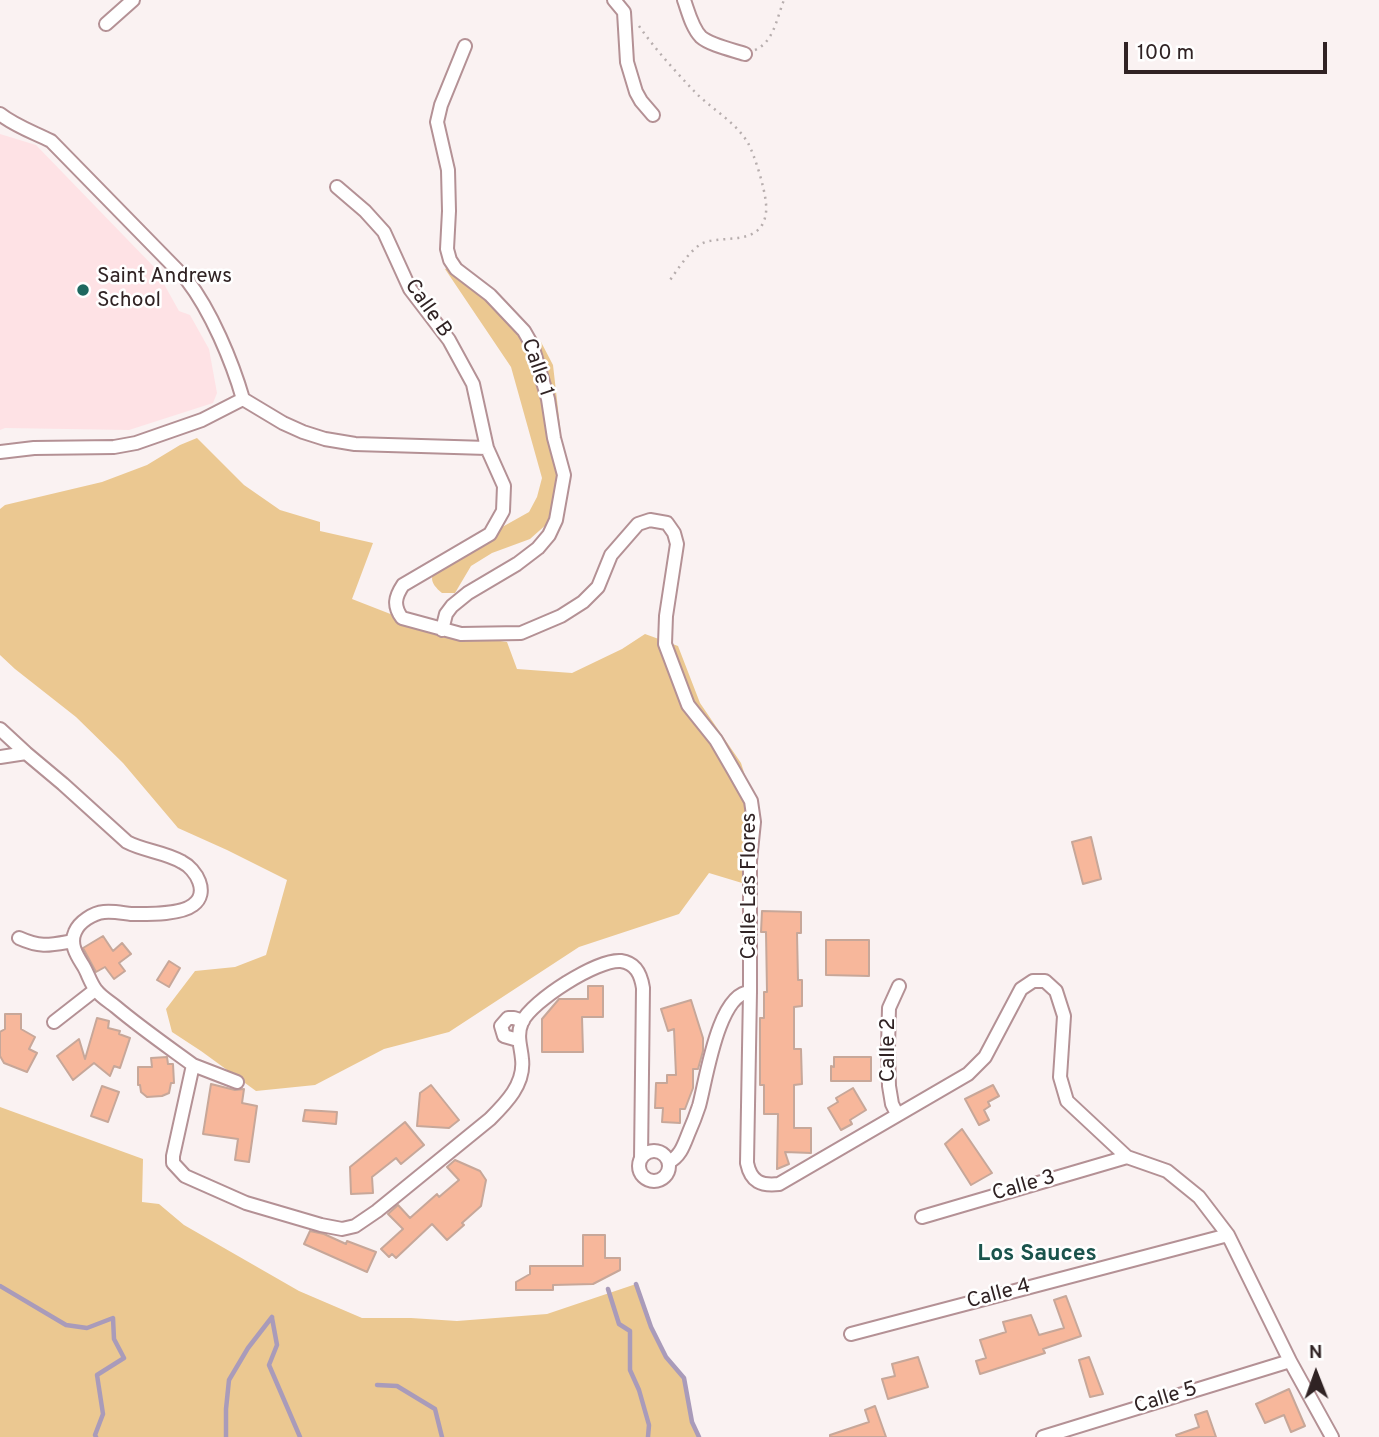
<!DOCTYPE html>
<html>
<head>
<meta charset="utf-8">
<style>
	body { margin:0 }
	#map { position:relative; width:1379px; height:1437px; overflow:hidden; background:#faf2f2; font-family:Overpass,sans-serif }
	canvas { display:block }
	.north { position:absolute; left:1281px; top:1339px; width:70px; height:70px; -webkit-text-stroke:5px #fff; paint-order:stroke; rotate:359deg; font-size:19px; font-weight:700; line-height:28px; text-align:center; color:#302324 }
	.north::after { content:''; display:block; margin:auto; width:24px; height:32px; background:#302324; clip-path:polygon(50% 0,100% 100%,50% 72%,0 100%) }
	.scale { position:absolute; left:1124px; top:42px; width:203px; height:32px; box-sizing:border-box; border:4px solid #302324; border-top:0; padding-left:9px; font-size:21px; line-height:24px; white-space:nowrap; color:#302324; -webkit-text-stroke:5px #fff; paint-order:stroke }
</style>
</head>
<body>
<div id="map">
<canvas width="1379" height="1437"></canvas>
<div class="north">N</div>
<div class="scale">100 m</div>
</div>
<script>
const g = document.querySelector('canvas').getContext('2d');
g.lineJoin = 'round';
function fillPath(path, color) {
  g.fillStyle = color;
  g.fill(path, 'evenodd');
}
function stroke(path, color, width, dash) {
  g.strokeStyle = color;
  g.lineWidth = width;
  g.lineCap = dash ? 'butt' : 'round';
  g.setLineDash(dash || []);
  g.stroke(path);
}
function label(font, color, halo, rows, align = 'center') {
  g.font = font + ' Overpass,sans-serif';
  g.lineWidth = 5;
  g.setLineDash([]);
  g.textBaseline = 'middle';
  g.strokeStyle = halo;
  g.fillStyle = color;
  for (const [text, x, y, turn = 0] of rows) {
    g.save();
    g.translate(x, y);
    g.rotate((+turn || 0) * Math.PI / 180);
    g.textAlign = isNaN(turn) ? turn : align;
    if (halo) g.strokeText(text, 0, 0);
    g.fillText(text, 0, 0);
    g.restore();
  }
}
fillPath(new Path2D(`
	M0 134 36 145 155 268 179 311 190 315 209 349 217 393 213 403 129 430 5 428 0 430Z`), '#fee2e5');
fillPath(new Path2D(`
	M456 263 494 291 541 342 553 365 566 479 548 523 530 539 492 553 471 566 455 593H442C429 582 430 577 438 563L529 512 537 497 542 478 511 367 445 269Z
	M197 438 244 485 280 510 320 522V531L373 543 352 599 434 631 507 642 517 669 572 673 622 649 645 634 678 646 700 703 741 763 757 813 752 886 709 873 679 914 579 947 449 1032 384 1049 315 1085 256 1091 201 1051 172 1032 166 1009 195 971 235 967 266 955 287 880 227 850 178 828 123 763 76 717 15 669 0 655V509L5 505 102 482 147 465 180 445Z
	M0 1107 143 1159 142 1202 159 1204 184 1225 299 1291 362 1318H411L457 1321 547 1314 636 1284 651 1327 666 1357 684 1378 692 1422 699 1437H0Z`), '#ebc891');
stroke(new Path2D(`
	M636 1284 651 1327 666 1357 684 1378 692 1422 699 1437
	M0 1286 66 1325 87 1328 113 1318 114 1339 124 1358 97 1375 103 1414 95 1435 96 1437
	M608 1289 619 1324 630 1331V1370L639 1390 649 1425 648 1437
	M272 1318 277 1345 269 1365 300 1437
	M377 1385 397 1386 435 1409 442 1437
	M226 1437V1409L229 1380 248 1348 272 1317`), '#a99bba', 4.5);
const building = new Path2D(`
	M1091 837 1101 879 1083 884 1072 842Z
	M762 911 801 912V933H797L798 980H802V1006L794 1007V1049H801L802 1084 794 1085V1128H811V1153L785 1152 789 1164 777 1169 778 1114H764V1085H760V1018H764V992H767L766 932H761Z
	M103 936 113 951 122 943 131 954 119 963 125 971 114 979 105 967 96 972 83 948Z
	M826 940H869V976L826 975Z
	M169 961 180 968 169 987 157 980Z
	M588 986H603V1017H582L583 1052H542V1019L559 999H588Z
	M691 1000 703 1038V1051L698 1069H693V1088L685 1109H680V1123L662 1122 663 1108H655L656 1083H667V1075H676L674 1029 668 1031 661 1009Z
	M5 1014H21V1029L35 1037 29 1049 37 1053 27 1072 4 1063 0 1056V1032L5 1029Z
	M97 1018 109 1021 108 1028 120 1031 119 1034 130 1038 120 1068 114 1066 110 1076 94 1063 73 1080 57 1056 79 1039 85 1059Z
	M167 1057 168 1064H173L174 1083H171L169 1093 162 1096 147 1097 141 1092 140 1085H138V1067H152L151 1058Z
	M834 1057H871V1081H831V1066L834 1067Z
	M211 1084 235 1090 244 1089 242 1103 257 1106 249 1162 235 1160 238 1139 203 1134Z
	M431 1085 459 1120 449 1128 417 1126 420 1093Z
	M993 1085 999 1096 988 1102 990 1106 984 1110 989 1120 979 1125 965 1099Z
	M102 1086 119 1092 108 1122 91 1116Z
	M853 1088 866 1110 850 1120 852 1124 841 1130 828 1108 838 1102 836 1098Z
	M305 1110 337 1112 336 1124 303 1121Z
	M405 1122 424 1145 401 1164 396 1158 372 1177 373 1193 351 1194 350 1167Z
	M962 1129 992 1173 971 1185 945 1144Z
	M455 1160 480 1171 486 1180 481 1206 462 1223 464 1225 447 1240 432 1224 396 1258 392 1254 389 1257 381 1249 403 1229 388 1214 398 1205 410 1218 437 1194 439 1197 459 1180 447 1167Z
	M310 1231 324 1234 346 1244 347 1241 376 1252 367 1272 304 1244Z
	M583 1235H605V1258H620V1270L593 1284 553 1285V1290H516V1282L530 1274V1266H583Z
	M1066 1296 1081 1336 1043 1349 1045 1353 980 1374 976 1361 986 1358 980 1340 1006 1332 1003 1322 1031 1315 1039 1335 1064 1328 1054 1300Z
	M918 1357 928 1387 888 1399 882 1379 895 1376 892 1364Z
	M1089 1357 1103 1394 1090 1397 1079 1360Z
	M1289 1389 1305 1426 1291 1432 1284 1415 1265 1423 1256 1404Z
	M875 1406 886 1437H830V1435L869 1422 865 1410Z
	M1207 1411 1216 1437H1177L1176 1435 1199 1427 1195 1415Z`);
fillPath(building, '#f7b79b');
stroke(building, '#c7a799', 2);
const street = new Path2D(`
	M614 0 624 12 627 62 636 92 641 101 653 115
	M684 0C688 11 692 28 701 37 710 45 733 50 745 54
	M106 24 133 0
	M0 114C15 126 33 132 51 141L187 280C211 311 232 361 243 399
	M337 187 365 211 384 232 410 289 449 340 473 384 487 448 504 486 503 511 490 534 403 585C395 597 393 606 402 618L461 634 521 633 561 616 583 602 598 587 611 555 638 524 650 520 667 523 674 533 677 544 666 616 665 644 688 705 716 740 734 771 751 801 754 822 750 861V992L747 1163C751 1182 761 1186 779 1184L968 1074 985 1057 1021 989 1033 981H1045L1056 991 1064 1016 1060 1077 1067 1101 1127 1157 1167 1171 1199 1197 1228 1235 1290 1361 1332 1437
	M0 452 34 448 114 447 136 443 202 420 243 399 283 423 303 432 325 439 355 444 487 448
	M442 630 446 614 452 606 468 593 517 564 538 548 549 535 556 520 564 475 554 438 548 399 532 345 524 331 490 295 456 269 450 260 447 249 449 211 448 170 437 122 441 105 465 46
	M0 729 26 753 63 784 127 842C144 851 165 852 182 862 196 869 210 893 193 905 180 915 147 914 131 914 122 913 113 911 104 912 93 913 79 922 75 932 69 945 78 957 84 967 88 974 91 984 96 990 101 997 110 1002 116 1007 141 1028 167 1046 193 1065L173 1156V1163L185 1176 246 1203 321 1225 342 1229 355 1226 377 1211 490 1119C506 1103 525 1084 522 1059 521 1046 516 1036 522 1022 532 1001 597 959 621 961 636 963 641 975 643 988L641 1159
	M0 757 26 753
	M19 938C41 948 50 945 73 941
	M54 1022 95 990
	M518 1040 504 1036 501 1026 508 1018H514L523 1021
	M193 1065 237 1082
	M897 1114 892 1104 889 1086 888 1048 889 1008 899 986
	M639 1166a15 15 0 1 1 30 0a15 15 0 1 1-30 0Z
	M669 1162C681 1156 684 1144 689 1132 693 1123 696 1115 699 1106 706 1081 718 993 750 992
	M922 1217 1127 1157
	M851 1334 1228 1235
	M1043 1437 1290 1361`);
stroke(street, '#b49195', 16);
stroke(new Path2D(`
	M639 26C655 49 675 71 694 91 711 109 735 121 748 143 755 156 765 189 766 204 767 212 765 223 759 229 745 243 720 236 703 243 690 249 676 272 668 283
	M755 50C774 42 777 17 784 0`), '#b7aeae', 2.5, [2, 5]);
stroke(street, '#fff', 12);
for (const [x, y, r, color] of [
	[83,290,7,"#1e675f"]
]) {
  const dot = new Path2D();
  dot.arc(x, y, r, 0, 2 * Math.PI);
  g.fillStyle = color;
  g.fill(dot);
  stroke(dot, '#fff', 2.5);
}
label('21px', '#302324', '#fff', [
	["Saint Andrews",97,278],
	["School",97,302]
], 'left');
label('21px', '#302324', '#fff', [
	["Calle B",427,309,55],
	["Calle 1",536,368,71],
	["Calle Las Flores",751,886,-90],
	["Calle 2",890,1050,-90],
	["Calle 3",1024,1187,-16],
	["Calle 4",999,1295,-15],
	["Calle 5",1166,1399,-17]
]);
label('bold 23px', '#1a534c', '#fff', [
	["Los Sauces",1037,1255]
]);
</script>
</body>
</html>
